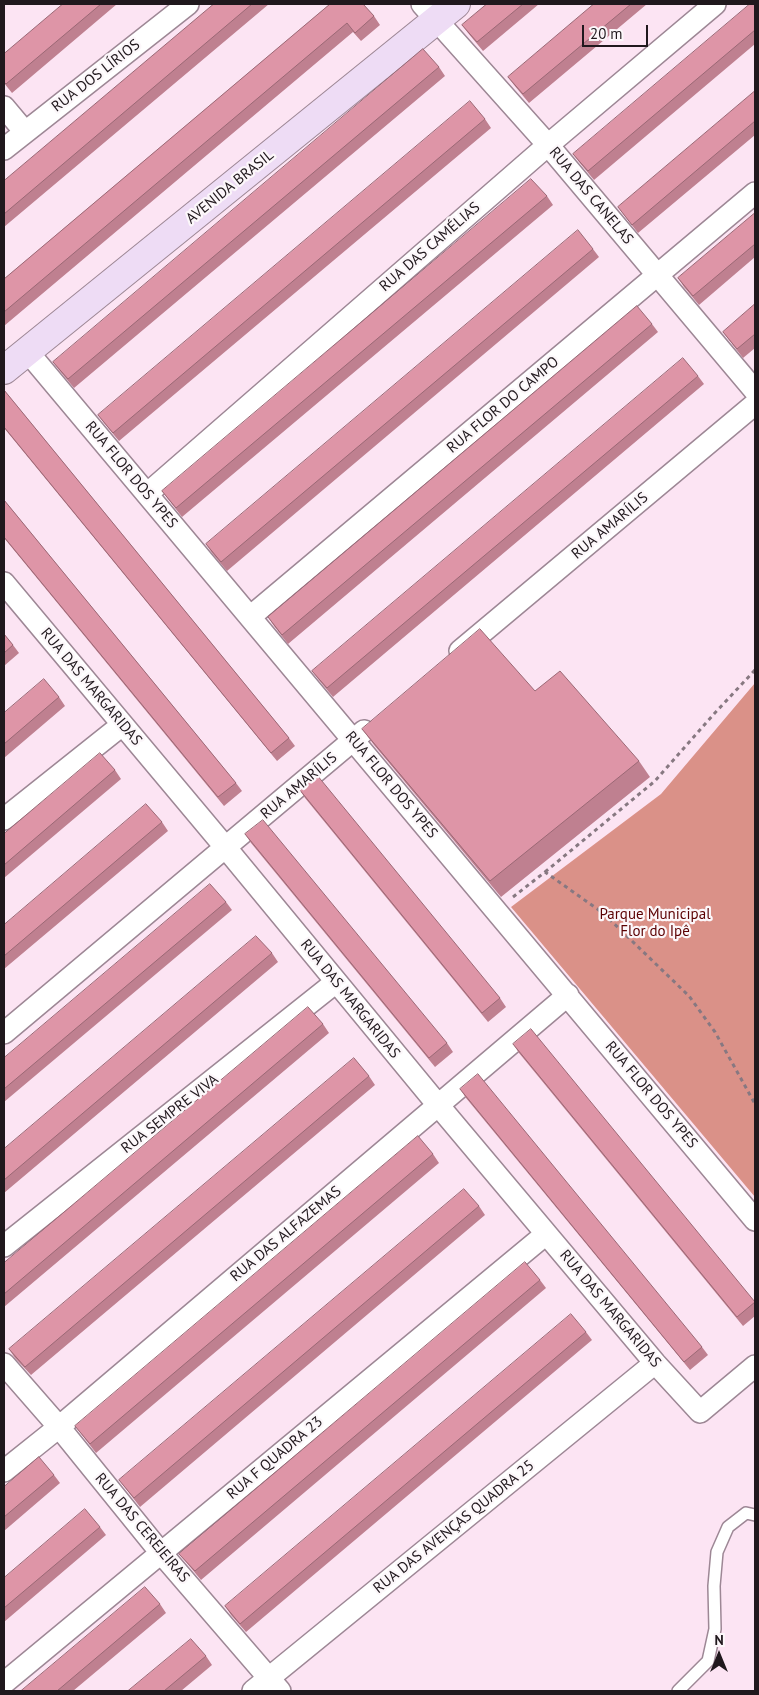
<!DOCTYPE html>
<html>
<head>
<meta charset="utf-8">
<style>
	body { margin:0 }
	#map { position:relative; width:759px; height:1695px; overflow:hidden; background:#fce4f3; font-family:"PT Sans",sans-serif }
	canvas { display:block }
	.frame { position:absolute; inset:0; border:5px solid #20181d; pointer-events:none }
	.north { position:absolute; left:694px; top:1630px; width:50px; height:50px; -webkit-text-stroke:4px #fcf7fa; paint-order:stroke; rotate:0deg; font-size:14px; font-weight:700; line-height:20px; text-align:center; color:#20181d }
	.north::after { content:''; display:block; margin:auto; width:18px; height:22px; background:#20181d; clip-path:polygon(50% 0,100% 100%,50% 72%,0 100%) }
	.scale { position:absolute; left:582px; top:25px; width:66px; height:22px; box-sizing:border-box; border:2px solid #20181d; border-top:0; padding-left:6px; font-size:15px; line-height:18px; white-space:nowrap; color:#20181d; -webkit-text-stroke:4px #fcf7fa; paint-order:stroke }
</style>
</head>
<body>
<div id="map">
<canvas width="759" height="1695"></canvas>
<div class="frame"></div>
<div class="north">N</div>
<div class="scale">20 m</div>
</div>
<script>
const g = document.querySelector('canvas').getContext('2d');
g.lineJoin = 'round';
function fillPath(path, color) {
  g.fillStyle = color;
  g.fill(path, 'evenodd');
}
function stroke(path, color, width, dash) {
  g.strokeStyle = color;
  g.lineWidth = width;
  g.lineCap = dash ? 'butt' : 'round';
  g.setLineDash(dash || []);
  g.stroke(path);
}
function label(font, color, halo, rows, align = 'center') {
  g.font = font + ' "PT Sans",sans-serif';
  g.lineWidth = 4.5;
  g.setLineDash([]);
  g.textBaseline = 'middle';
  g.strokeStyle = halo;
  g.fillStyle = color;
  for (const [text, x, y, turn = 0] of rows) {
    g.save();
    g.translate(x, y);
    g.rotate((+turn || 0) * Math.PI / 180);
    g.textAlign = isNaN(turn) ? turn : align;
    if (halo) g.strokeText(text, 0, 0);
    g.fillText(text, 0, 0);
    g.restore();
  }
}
fillPath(new Path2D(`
	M755 683V1197L511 907 661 794Z`), '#da9188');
const lane = new Path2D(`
	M678 1691 708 1661 715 1629 714 1586 717 1552 728 1527 746 1513 755 1515`);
const street = new Path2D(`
	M422 4 548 145 755 391
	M4 107 25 132
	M4 149 188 4
	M27 351 755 1220
	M147 494 548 145 715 4
	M4 583 226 848 438 1105 655 1363 700 1412 755 1366
	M250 617 755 193
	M460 651 755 404
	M4 819 122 725
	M4 1033 364 731
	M4 1246 336 982
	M4 1364 59 1427 161 1553 280 1691
	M4 1471 59 1427 568 995
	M4 1683 546 1234
	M253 1691 655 1363`);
const secondary = new Path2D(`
	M4 370 456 4`);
stroke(lane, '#9d8795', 14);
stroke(street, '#9d8795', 24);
stroke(secondary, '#9d8795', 30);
stroke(new Path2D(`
	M545 872 655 781 713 715 755 670
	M513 897 545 872 603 913 689 996 715 1032 755 1104`), '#877881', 3, [4, 4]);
stroke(lane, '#fff', 11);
stroke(street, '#fff', 21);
stroke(secondary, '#eedcf5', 28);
fillPath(new Path2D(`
	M63 4H117L12 93 4 83V54Z
	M214 4H269L4 227V181Z
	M328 4H363L374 16 380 25 361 41 353 32 4 326V279L329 5Z
	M487 4H539L483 51 468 33 462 25Z
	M594 4H647L529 103 514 85 508 77Z
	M755 4V44L594 180 579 162 573 154Z
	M439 67 445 76 74 388 59 370 53 362Z
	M755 91V135L638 233 624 215 618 207Z
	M485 119 491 128 119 441 104 423 98 415Z
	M547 196 553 205 182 517 168 499 162 491Z
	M755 213V257L699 305 684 287 678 278Z
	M593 249 599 257 227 571 212 553 206 544Z
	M755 304V348L743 358 729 340 723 332Z
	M652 324 658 332 288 644 274 626 268 617Z
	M698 376 704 384 333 697 318 679 312 671Z
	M4 390 289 738 295 746 277 761 4 428Z
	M4 500 236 783 242 791 224 806 4 538Z
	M4 634 13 645 19 653 4 666Z
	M535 691 639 761 650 777 501 897 374 745 362 729Z
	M59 697 65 706 4 758V713Z
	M115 770 121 779 4 878V834Z
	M299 789 500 998 506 1007 488 1022 305 798Z
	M162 822 168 831 4 969V925Z
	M245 834 447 1043 453 1052 435 1067 251 843Z
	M226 902 232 910 4 1102V1058Z
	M272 953 278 962 4 1193V1149Z
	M323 1024 329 1033 4 1307V1263Z
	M513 1044 755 1302V1316L743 1326 519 1053Z
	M369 1076 375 1085 31 1375 15 1358 9 1349Z
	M460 1089 702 1347 708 1355 690 1370 466 1098Z
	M433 1154 439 1163 96 1453 75 1426Z
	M479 1206 485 1215 140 1507 119 1480Z
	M540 1280 546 1288 201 1580 186 1562 179 1554Z
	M586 1332 592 1340 246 1632 231 1615 225 1606Z
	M54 1475 60 1483 4 1531V1487Z
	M100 1527 106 1535 4 1622V1578Z
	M160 1604 166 1613 73 1691H21Z
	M206 1656 212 1665 181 1691H128Z`), '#bf8090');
const building = new Path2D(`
	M63 4H101L6 84 4 82V54Z
	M214 4H252L4 214V181Z
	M329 4H363L374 16 355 33 347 23 4 312V279L330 4Z
	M487 4H523L477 42 462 25Z
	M594 4H631L523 94 508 77Z
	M750 4H755V30L588 171 573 154Z
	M423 49 439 67 68 379 53 362Z
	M755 91V121L632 225 618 207Z
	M470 101 485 119 113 433 98 415Z
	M531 179 547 196 176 508 162 491Z
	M755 213V244L693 296 678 278Z
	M578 230 593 249 221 562 206 544Z
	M755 304V334L737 349 723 332Z
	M637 306 652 324 282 635 268 617Z
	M683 358 698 376 327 688 312 671Z
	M4 390 289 738 271 753 4 427Z
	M4 500 236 783 218 797 4 537Z
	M480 629 535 691 560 671 639 761 490 881 362 729Z
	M4 634 13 645 4 653Z
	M44 679 59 697 4 744V713Z
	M100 753 115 770 4 865V834Z
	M317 775 500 998 482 1013 299 789Z
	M146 804 162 822 4 956V925Z
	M263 820 447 1043 429 1058 245 834Z
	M210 884 226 902 4 1089V1058Z
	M256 936 272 953 4 1180V1149Z
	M308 1007 323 1024 4 1294V1263Z
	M531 1029 755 1302 737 1317 513 1044Z
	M354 1058 369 1076 25 1367 9 1349Z
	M478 1074 702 1347 684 1362 460 1089Z
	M418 1136 433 1154 90 1444 75 1426Z
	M464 1189 479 1206 134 1498 119 1480Z
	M525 1262 540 1280 195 1571 179 1554Z
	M571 1314 586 1332 240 1624 225 1606Z
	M39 1457 54 1475 4 1517V1487Z
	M85 1509 100 1527 4 1608V1578Z
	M145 1587 160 1604 57 1691H21Z
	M191 1639 206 1656 164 1691H128Z`);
fillPath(building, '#de95a7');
stroke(building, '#9b6875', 1);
label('15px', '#20181d', '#fcf7fa', [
	["RUA DOS LÍRIOS",96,76,-38],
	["AVENIDA BRASIL",230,187,-39],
	["RUA DAS CANELAS",591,196,50],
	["RUA DAS CAMÉLIAS",430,247,-41],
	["RUA FLOR DO CAMPO",503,405,-40],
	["RUA FLOR DOS YPES",131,475,50],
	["RUA AMARÍLIS",610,526,-40],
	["RUA DAS MARGARIDAS",91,687,50],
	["RUA FLOR DOS YPES",391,785,50],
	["RUA AMARÍLIS",299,786,-40],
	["RUA DAS MARGARIDAS",350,999,51],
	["RUA FLOR DOS YPES",651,1095,50],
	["RUA SEMPRE VIVA",170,1114,-38],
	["RUA DAS ALFAZEMAS",286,1234,-40],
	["RUA DAS MARGARIDAS",610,1309,50],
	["RUA F QUADRA 23",275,1458,-40],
	["RUA DAS AVENÇAS QUADRA 25",454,1527,-39],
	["RUA DAS CEREJEIRAS",142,1528,50]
]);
label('15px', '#5b0002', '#fcf7fa', [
	["Parque Municipal",655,915],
	["Flor do Ipê",655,932]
]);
</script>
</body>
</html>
